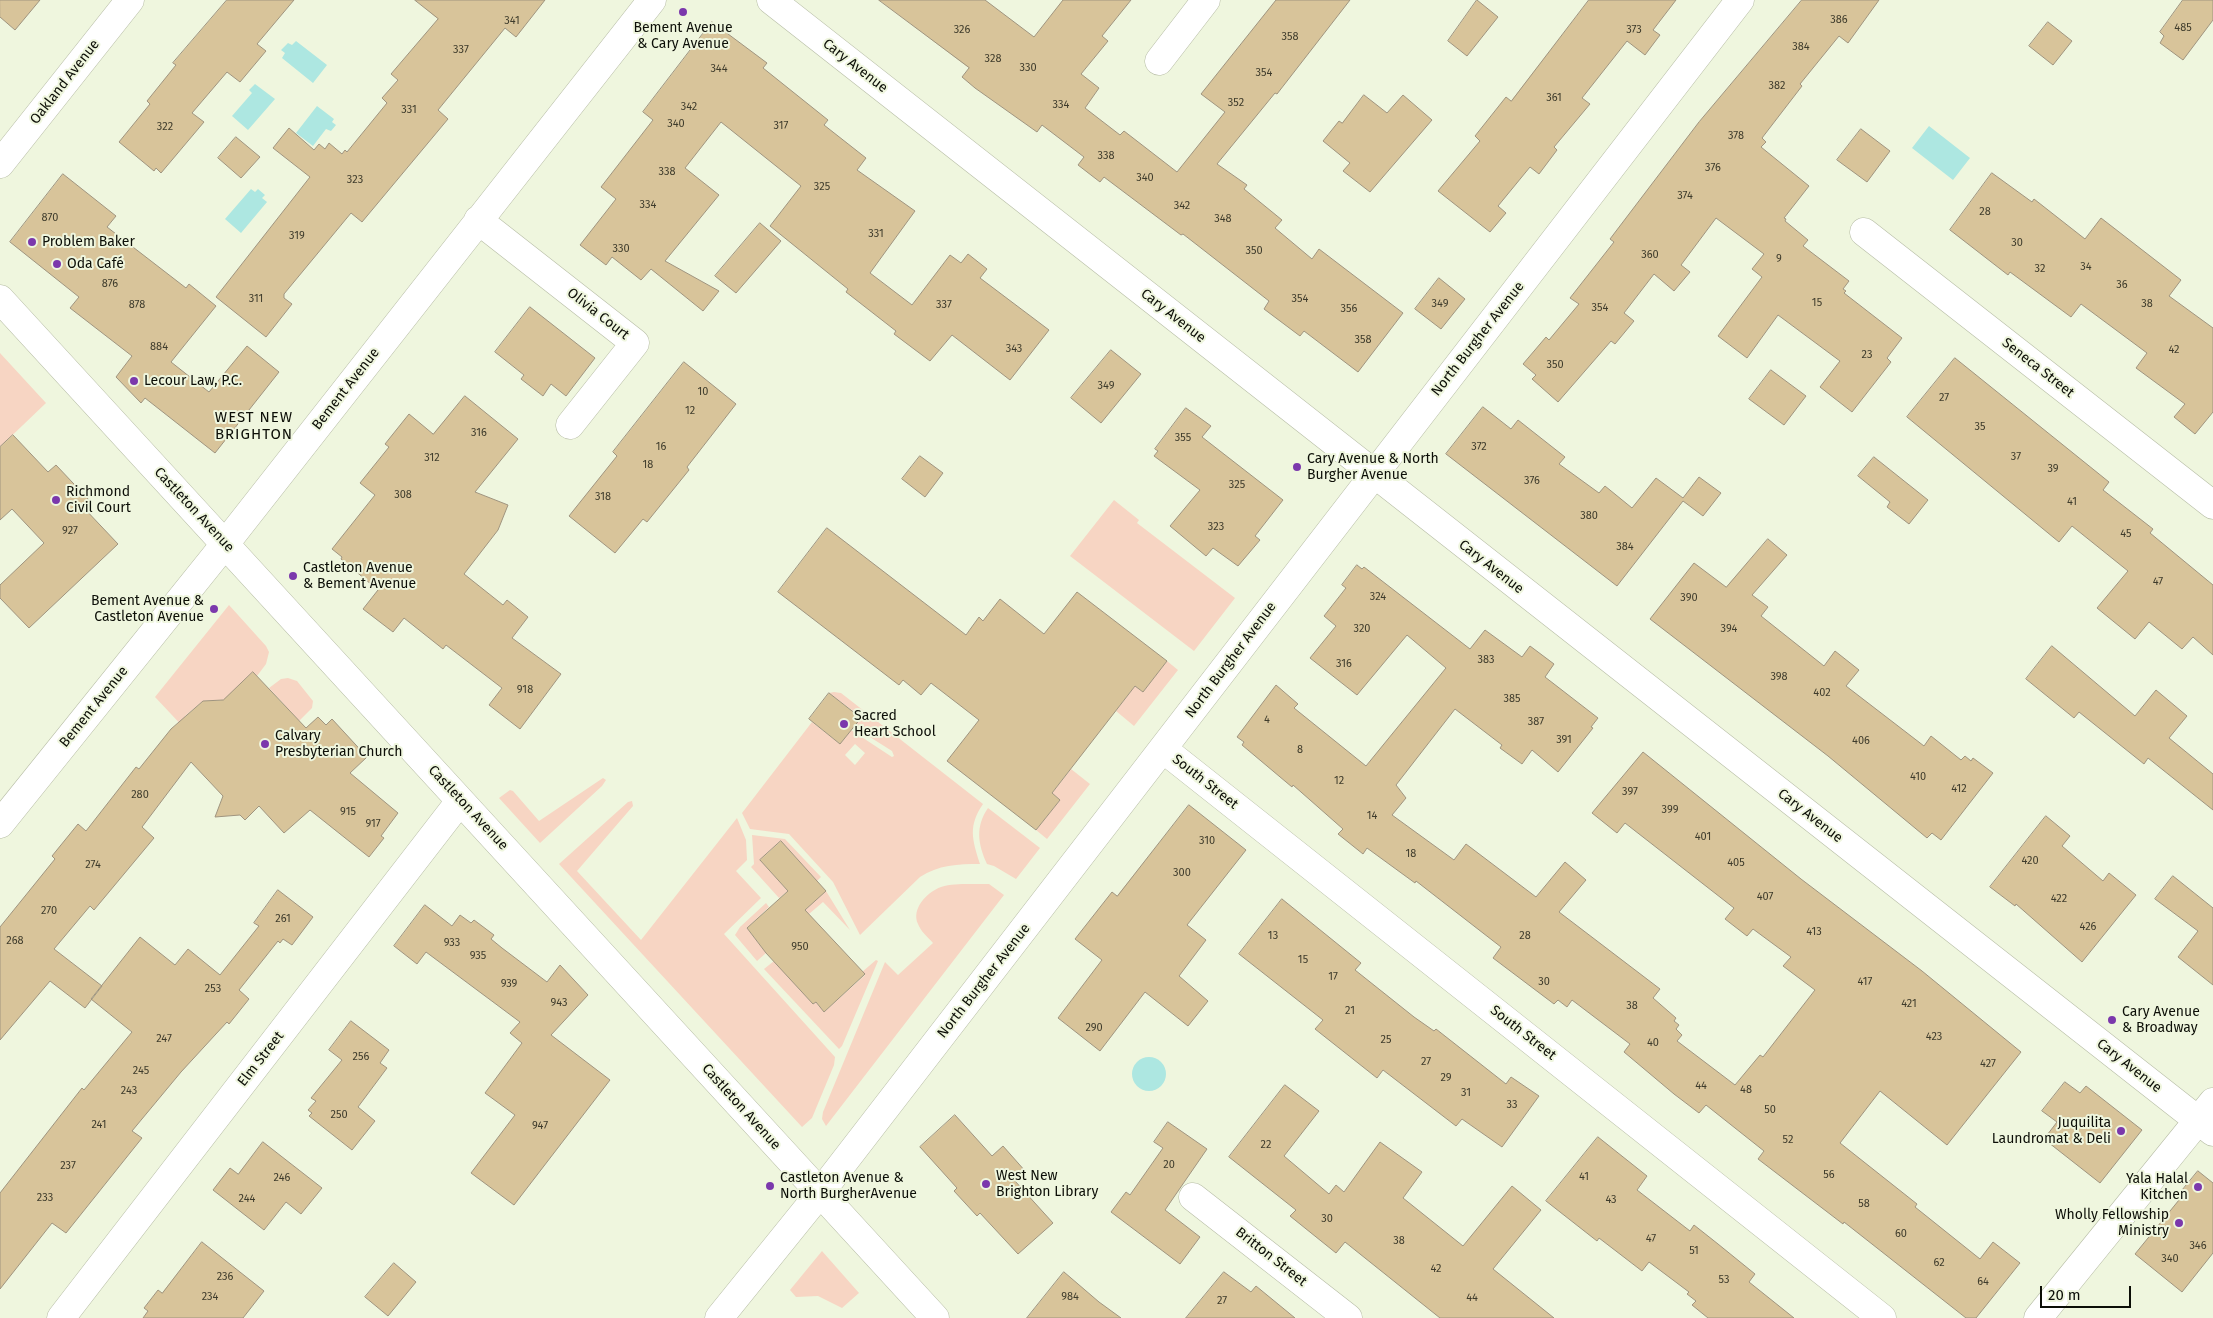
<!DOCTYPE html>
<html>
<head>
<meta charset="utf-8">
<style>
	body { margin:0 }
	#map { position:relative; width:2213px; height:1318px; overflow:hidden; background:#eff6de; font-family:"Fira Sans",sans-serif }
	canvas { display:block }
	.scale { position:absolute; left:2040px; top:1286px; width:91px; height:22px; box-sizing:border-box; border:2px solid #0c0e07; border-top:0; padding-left:6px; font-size:15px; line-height:18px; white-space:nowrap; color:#0c0e07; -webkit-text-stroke:4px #eff6de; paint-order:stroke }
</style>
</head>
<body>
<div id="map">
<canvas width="2213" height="1318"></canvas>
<div class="scale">20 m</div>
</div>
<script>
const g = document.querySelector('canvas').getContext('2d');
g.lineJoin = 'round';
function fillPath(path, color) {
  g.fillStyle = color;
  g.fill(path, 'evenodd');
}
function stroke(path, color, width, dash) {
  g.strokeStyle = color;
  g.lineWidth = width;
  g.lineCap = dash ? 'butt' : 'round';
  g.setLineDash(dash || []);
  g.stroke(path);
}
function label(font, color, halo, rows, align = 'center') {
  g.font = font + ' "Fira Sans",sans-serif';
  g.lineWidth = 4;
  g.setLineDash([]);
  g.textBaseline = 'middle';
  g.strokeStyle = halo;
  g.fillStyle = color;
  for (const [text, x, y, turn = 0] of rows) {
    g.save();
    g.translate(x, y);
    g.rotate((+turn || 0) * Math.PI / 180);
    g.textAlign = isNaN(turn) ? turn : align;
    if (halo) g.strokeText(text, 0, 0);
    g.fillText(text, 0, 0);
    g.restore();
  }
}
fillPath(new Path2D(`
	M0 353 46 403 0 447Z
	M1114 500 1139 520 1137 523 1235 598 1194 651 1070 556Z
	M229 605 266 646 269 652 266 664 257 676 236 716 221 700 203 701 185 716 186 730 155 697Z
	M1167 661 1178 670 1134 726 1116 711 1135 686 1143 692Z
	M288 678 297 681 313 701 312 708 299 721 269 688 281 679Z
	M834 692 841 693 983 804C968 826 972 839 980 864 958 864 938 865 920 877L860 935 833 882 789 834 750 829 742 813 812 722 840 744 851 730 892 757 894 756 892 751 854 727 861 717 829 693ZM855 744 865 753 855 765 845 755Z
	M1071 769 1090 784 1047 839 1036 830 1060 800 1052 793Z
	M603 778 606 780 602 786 540 843 499 798 510 790 513 791 539 821Z
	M632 801 633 806 577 871 641 940 737 818 746 840 747 860 736 871 761 898 724 934 835 1057 834 1065 812 1118 802 1127 559 864 628 802Z
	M988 808 1040 848 1016 879 994 866 987 864C978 844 975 827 988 808Z
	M752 835 785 839 821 877 817 881 781 841 760 860 788 891 779 898 751 867 754 864Z
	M969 884H989L1004 895 826 1126 822 1119 823 1112 885 962 898 975 933 943C928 937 921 932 918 924 911 909 927 892 941 887 950 884 960 884 969 884Z
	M826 891 850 930 823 902 809 914 805 910Z
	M766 903 769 907 747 928 766 953 757 961 735 935 740 927Z
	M876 960 878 961 842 1046 839 1049 764 969 774 961 813 1004 816 1002 824 1012 865 975 862 972Z
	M822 1251 859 1293 842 1308 818 1296 796 1297 790 1290Z`), '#f7d5c3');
fillPath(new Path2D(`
	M296 41 327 65 313 83 282 58 285 53 281 50 288 43 292 45Z
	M255 84 275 99 248 130 232 116 252 93 249 90Z
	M317 106 334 119 332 122 336 125 331 131 326 129 313 146 296 133Z
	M1929 126 1970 158 1953 180 1912 148Z
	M251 189 255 192 258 189 265 195 262 198 267 202 241 233 225 219Z
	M1132 1074a17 17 0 1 1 34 0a17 17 0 1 1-34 0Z`), '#ade7e1');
const building = new Path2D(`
	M0 0H40L15 30 0 17Z
	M227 0H294L257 44 266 51 240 82 227 72 192 113 204 122 161 173 156 168 154 171 119 142 150 104 147 101 176 65 173 63Z
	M415 0H545L516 37 505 28 438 110 448 119 362 222 351 213 284 294V298L292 304 266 337 216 297 310 177 273 148 289 128 314 150 319 144 325 149 329 143 342 154 345 150 347 152 387 103 382 98 398 80 391 74 438 19Z
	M879 0H985L1034 37 1063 0H1131L1102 36 1108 41 1081 74 1099 88 1085 108 1120 135 1124 131 1177 172 1225 112 1201 94 1276 0H1350L1277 94 1275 93 1217 164 1247 185 1244 189 1282 220 1275 228 1312 259 1319 249 1403 313 1358 372 1304 331 1300 336 1264 309 1269 301 1183 234 1181 235 1104 177 1100 182 1078 165 1084 157 1042 125 1037 132 975 88 962 77 969 68Z
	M1477 0 1498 17 1467 56 1448 41Z
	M1589 0H1676L1653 30 1660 35 1645 55 1627 41 1582 98 1590 104 1554 147 1557 150 1539 174 1530 167 1498 206 1506 213 1490 232 1438 191 1480 141 1475 136 1506 97 1511 101Z
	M1802 0H1879L1848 43 1839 36 1800 84 1802 86 1762 138 1766 142 1761 147 1809 186 1784 218 1786 219 1785 221 1808 240 1803 246 1849 281 1843 289 1846 291 1844 293 1902 338 1887 358 1891 362 1852 412 1820 387 1840 361 1778 315 1747 358 1718 336 1762 277 1752 269 1764 254 1716 218 1681 265 1690 272 1674 291 1654 274 1624 313 1634 321 1615 344 1611 341 1558 402 1532 379 1536 375 1523 364 1546 337 1549 340 1579 304 1570 298 1614 242 1610 239 1699 122Z
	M2183 0H2213V20L2183 60 2160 43 2164 36 2160 32Z
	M712 22 767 63 763 68 828 120 824 125 866 158 857 170 915 211 870 273 912 305 950 255 961 263 968 254 987 269 980 278 1049 330 1010 380 952 335 930 361 894 334 896 331 846 292 848 289 770 226 801 186 721 122 685 168 719 195 665 261 719 291 703 311 651 269 641 280 612 257 606 265 580 245 616 199 601 187 653 120 643 112Z
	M2048 22 2072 41 2053 65 2029 46Z
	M1364 95 1387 113 1403 95 1432 120 1370 192 1343 171 1350 163 1323 141 1339 121 1342 123Z
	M1861 129 1890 151 1867 182 1837 160Z
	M236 137 260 157 241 178 218 158Z
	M1992 173 2032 202 2034 199 2085 239 2101 218 2181 280 2169 296 2213 328V412L2195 434 2174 417 2185 404 2136 368 2147 353 2081 304 2071 317 2010 272 2008 275 1950 230Z
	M63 174 116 216 107 227 186 288 189 284 216 306 171 362 209 392 247 346 279 372 215 453 145 398 141 403 116 377 132 356 70 308 79 297 10 242Z
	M760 223 781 241 736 293 715 276Z
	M1439 278 1465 299 1441 329 1415 309Z
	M530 307 595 358 566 396 551 384 543 396 521 379 524 375 495 352Z
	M1111 350 1141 374 1101 423 1071 398Z
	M1955 358 2109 482 2103 490 2153 529 2150 533 2213 585V655L2193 637 2182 649 2149 622 2135 639 2097 608 2128 571 2072 526 2059 542 1907 417Z
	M684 362 736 404 687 467 689 470 647 522 643 519 615 553 569 516 617 456 613 452Z
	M1771 370 1806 396 1784 425 1749 399Z
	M465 396 518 439 475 492 508 505 498 530 464 574 503 605 507 600 528 617 512 638 561 674 520 729 489 705 502 688 446 645 443 649 404 618 393 632 363 609 378 590 341 559 342 557 332 549 375 495 360 483 389 447 385 444 409 414 433 434Z
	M1483 407 1511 429 1518 420 1565 457 1559 464 1599 493 1605 486 1632 508 1656 478 1683 498 1699 477 1721 493 1703 516 1683 501 1617 586 1446 454Z
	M1186 408 1211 426 1202 437 1283 500 1255 536 1260 540 1238 566 1213 548 1206 556 1170 526 1200 490 1154 456 1158 451 1155 449Z
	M13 435 48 472 56 465 90 501 83 507 118 544 29 628 0 598V585L44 543 12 509 0 520V447Z
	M920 456 943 473 925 497 902 479Z
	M1874 457 1928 500 1909 524 1887 507 1890 502 1858 476Z
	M827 528 966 635 979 617 983 621 1000 599 1044 634 1077 592 1167 661 1143 692 1135 686 1052 793 1060 800 1036 830 947 761 979 720 931 683 921 695 903 680 899 685 778 592Z
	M1768 539 1787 555 1752 595 1768 607 1761 616 1824 666 1835 651 1859 670 1846 686 1924 746 1931 736 1961 760 1965 756 1971 761 1973 758 1993 773 1941 840 1932 833 1927 838 1828 756 1650 619 1694 563 1726 587Z
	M1357 565 1362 569 1364 567 1470 649 1485 630 1522 657 1530 646 1554 664 1545 677 1598 718 1591 727 1593 728 1558 772 1532 750 1522 764 1500 748 1502 745 1455 709 1396 785 1406 798 1392 815 1454 860 1466 844 1536 897 1565 862 1586 880 1559 912 1660 989 1653 998 1676 1018 1674 1021 1679 1025 1676 1029 1682 1035 1677 1041 1735 1085 1760 1055 1763 1057 1815 990 1783 966 1791 957 1753 929 1747 936 1725 919 1734 908 1625 823 1617 833 1592 813 1643 752 1801 879 1922 971 2021 1052 1947 1145 1880 1091 1840 1143 1917 1204 1915 1207 1980 1259 1993 1242 2020 1263 1976 1318H1966L1844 1222 1843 1224 1758 1159 1764 1151 1706 1105 1699 1113 1674 1094 1624 1052 1630 1044 1572 1000 1567 1007 1558 1000 1554 1004 1493 958 1501 947 1416 881 1415 883 1367 848 1363 854 1338 834 1343 829 1293 785 1292 787 1242 745 1244 742 1237 737 1276 685 1298 704 1294 708 1366 766 1446 668 1407 635 1357 695 1310 658 1336 626 1324 616 1346 588 1342 585Z
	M2052 646 2135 716 2156 690 2187 716 2169 738 2213 774V810L2148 758 2144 764 2079 712 2074 718 2026 679Z
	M253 672 306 728 318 717 326 725 332 719 367 757 350 773 398 813 381 836 384 838 369 857 310 810 284 833 259 806 245 820 240 815 215 817 223 796 191 762 142 827 154 838 94 910 90 906 54 949 102 986 85 1008 50 981 0 1040V927L55 859 52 856 78 824 86 831 136 767 139 769 171 729 203 701 223 700Z
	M829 693 861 718 840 744 809 719Z
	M1189 805 1246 850 1187 925 1206 940 1179 976 1208 1001 1188 1026 1145 992 1100 1051 1058 1018 1102 960 1075 939 1112 892 1117 896Z
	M2046 816 2070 836 2062 846 2103 881 2109 873 2136 895 2082 962 2016 904 2015 906 1990 887Z
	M781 841 826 891 805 910 865 974 824 1012 816 1002 813 1004 766 953 747 928 788 891 760 860Z
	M2173 876 2213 908V985L2178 957 2198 931 2155 899Z
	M278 890 313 917 292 945 283 939 280 943 278 941 239 990 249 999 229 1024 227 1022 181 1072 132 1131 142 1138 66 1233 52 1223 0 1289V1193L82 1088 84 1090 132 1032 91 999 140 937 175 965 188 949 220 975 259 926 254 923Z
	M1282 899 1361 963 1355 970 1414 1017 1434 1031 1436 1029 1506 1084 1511 1077 1539 1096 1502 1147 1462 1119 1456 1126 1383 1070 1377 1078 1315 1029 1323 1020 1239 954Z
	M425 905 452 926 460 915 471 923 474 920 494 935 491 939 502 948 547 982 560 965 588 995 551 1035 610 1080 514 1205 471 1173 515 1115 485 1093 522 1043 510 1033 520 1022 426 952 417 964 394 946Z
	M351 1021 389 1050 380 1063 387 1068 358 1107 375 1121 352 1150 309 1116 312 1113 308 1110 316 1101 311 1098 342 1060 329 1050Z
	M2065 1082 2080 1093 2086 1086 2142 1130 2100 1183 2044 1139 2057 1122 2042 1111Z
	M1285 1085 1319 1111 1284 1156 1329 1194 1336 1185 1344 1192 1380 1142 1422 1172 1403 1198 1463 1246 1512 1186 1541 1210 1493 1269 1554 1318H1440L1345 1242 1336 1253 1290 1216 1296 1210 1229 1157Z
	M955 1115 992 1156 1003 1146 1026 1172 1015 1181 1053 1223 1018 1254 980 1213 977 1216 954 1191 957 1188 920 1147Z
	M1168 1122 1207 1149 1165 1210 1200 1237 1180 1264 1111 1212 1126 1192 1130 1195 1163 1148 1154 1142Z
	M1598 1137 1647 1176 1637 1190 1690 1231 1694 1225 1718 1244 1755 1274 1749 1282 1794 1318H1708L1692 1305 1696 1301 1687 1294 1689 1292 1649 1262 1642 1271 1599 1238 1597 1241 1546 1201Z
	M263 1142 322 1188 301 1214 286 1202 264 1230 213 1190 230 1168 238 1174Z
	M2198 1171 2213 1183V1253L2182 1292 2135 1254 2179 1200 2176 1198Z
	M202 1242 264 1291 243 1318H143L148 1311 144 1308 158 1290 162 1293Z
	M394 1263 416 1282 388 1316 365 1297Z
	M1064 1272 1099 1302 1121 1318H1027Z
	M1224 1272 1251 1292 1256 1286 1295 1318H1186Z`);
fillPath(building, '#d8c49a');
stroke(building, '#9f947f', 1);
const minor = new Path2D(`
	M771 0 2213 1132
	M1159 61 1206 0
	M0 164 130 0
	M478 220 635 343 570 425
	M1864 232 2213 505
	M0 299 935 1318
	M1163 749 1882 1318
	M0 824 225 544 652 0
	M1193 1197 1348 1318
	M61 1318 460 801
	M719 1318 820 1193 1740 0
	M2038 1318 2213 1102`);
stroke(minor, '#b6bca5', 29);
stroke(minor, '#fff', 28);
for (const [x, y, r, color] of [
	[683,12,5,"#7b38ac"],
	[32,242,5,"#7b38ac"],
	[57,264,5,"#7b38ac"],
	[134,381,5,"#7b38ac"],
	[1297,467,5,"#7b38ac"],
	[56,500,5,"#7b38ac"],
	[293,576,5,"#7b38ac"],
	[214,609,5,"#7b38ac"],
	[844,724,5,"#7b38ac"],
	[265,744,5,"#7b38ac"],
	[2112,1020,5,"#7b38ac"],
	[2121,1131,5,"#7b38ac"],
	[986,1184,5,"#7b38ac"],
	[770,1186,5,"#7b38ac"],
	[2198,1187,5,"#7b38ac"],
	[2179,1223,5,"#7b38ac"]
]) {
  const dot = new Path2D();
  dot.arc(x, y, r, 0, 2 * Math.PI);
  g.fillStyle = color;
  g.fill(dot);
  stroke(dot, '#eff6de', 2);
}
label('11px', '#3f3c2c', null, [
	["386",1839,20],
	["341",512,21],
	["485",2183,28],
	["326",962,30],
	["373",1634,30],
	["358",1290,37],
	["384",1801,47],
	["337",461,50],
	["328",993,59],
	["330",1028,68],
	["344",719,69],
	["354",1264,73],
	["382",1777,86],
	["361",1554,98],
	["352",1236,103],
	["334",1061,105],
	["342",689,107],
	["331",409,110],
	["340",676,124],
	["317",781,126],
	["322",165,127],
	["378",1736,136],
	["338",1106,156],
	["376",1713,168],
	["338",667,172],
	["340",1145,178],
	["323",355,180],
	["325",822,187],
	["374",1685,196],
	["334",648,205],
	["342",1182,206],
	["28",1985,212],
	["870",50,218],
	["348",1223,219],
	["331",876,234],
	["319",297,236],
	["30",2017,243],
	["330",621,249],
	["350",1254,251],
	["360",1650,255],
	["9",1779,259],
	["34",2086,267],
	["32",2040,269],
	["876",110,284],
	["36",2122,285],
	["311",256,299],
	["354",1300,299],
	["15",1817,303],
	["349",1440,304],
	["38",2147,304],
	["878",137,305],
	["337",944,305],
	["354",1600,308],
	["356",1349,309],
	["358",1363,340],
	["884",159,347],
	["343",1014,349],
	["42",2174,350],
	["23",1867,355],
	["350",1555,365],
	["349",1106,386],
	["10",703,392],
	["27",1944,398],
	["12",690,411],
	["35",1980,427],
	["316",479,433],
	["355",1183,438],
	["16",661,447],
	["372",1479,447],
	["37",2016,457],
	["312",432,458],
	["18",648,465],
	["39",2053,469],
	["376",1532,481],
	["325",1237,485],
	["308",403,495],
	["318",603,497],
	["41",2072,502],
	["380",1589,516],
	["323",1216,527],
	["927",70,531],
	["45",2126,534],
	["384",1625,547],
	["47",2158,582],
	["324",1378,597],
	["390",1689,598],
	["320",1362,629],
	["394",1729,629],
	["383",1486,660],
	["316",1344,664],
	["398",1779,677],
	["918",525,690],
	["402",1822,693],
	["385",1512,699],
	["4",1267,720],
	["387",1536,722],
	["391",1564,740],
	["406",1861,741],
	["8",1300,750],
	["410",1918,777],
	["12",1339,781],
	["412",1959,789],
	["397",1630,792],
	["280",140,795],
	["399",1670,810],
	["915",348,812],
	["14",1372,816],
	["917",373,824],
	["401",1703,837],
	["310",1207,841],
	["18",1411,854],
	["420",2030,861],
	["405",1736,863],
	["274",93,865],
	["300",1182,873],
	["407",1765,897],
	["422",2059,899],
	["270",49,911],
	["261",283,919],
	["426",2088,927],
	["413",1814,932],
	["13",1273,936],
	["28",1525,936],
	["268",15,941],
	["933",452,943],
	["950",800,947],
	["935",478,956],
	["15",1303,960],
	["17",1333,977],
	["30",1544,982],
	["417",1865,982],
	["939",509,984],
	["253",213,989],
	["943",559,1003],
	["421",1909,1004],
	["38",1632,1006],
	["21",1350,1011],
	["290",1094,1028],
	["423",1934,1037],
	["247",164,1039],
	["25",1386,1040],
	["40",1653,1043],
	["256",361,1057],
	["27",1426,1062],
	["427",1988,1064],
	["245",141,1071],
	["29",1446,1078],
	["44",1701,1086],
	["48",1746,1090],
	["243",129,1091],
	["31",1466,1093],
	["33",1512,1105],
	["50",1770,1110],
	["250",339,1115],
	["241",99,1125],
	["947",540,1126],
	["52",1788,1140],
	["22",1266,1145],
	["20",1169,1165],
	["237",68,1166],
	["56",1829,1175],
	["41",1584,1177],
	["246",282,1178],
	["233",45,1198],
	["244",247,1199],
	["43",1611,1200],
	["58",1864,1204],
	["30",1327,1219],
	["60",1901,1234],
	["47",1651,1239],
	["38",1399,1241],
	["346",2198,1246],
	["51",1694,1251],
	["340",2170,1259],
	["62",1939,1263],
	["42",1436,1269],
	["236",225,1277],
	["53",1724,1280],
	["64",1983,1282],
	["234",210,1297],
	["984",1070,1297],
	["44",1472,1298],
	["27",1222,1301]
]);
label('14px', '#0c0e07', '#eff6de', [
	["Bement Avenue",683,28,"center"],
	["& Cary Avenue",683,44,"center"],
	["Problem Baker",42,242],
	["Oda Café",67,264],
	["Lecour Law, P.C.",144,381],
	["Cary Avenue & North",1307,459],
	["Burgher Avenue",1307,475],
	["Richmond",66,492],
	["Civil Court",66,508],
	["Castleton Avenue",303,568],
	["& Bement Avenue",303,584],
	["Bement Avenue &",204,601,"right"],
	["Castleton Avenue",204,617,"right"],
	["Sacred",854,716],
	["Heart School",854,732],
	["Calvary",275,736],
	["Presbyterian Church",275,752],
	["Cary Avenue",2122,1012],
	["& Broadway",2122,1028],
	["Juquilita",2111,1123,"right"],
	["Laundromat & Deli",2111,1139,"right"],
	["West New",996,1176],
	["Brighton Library",996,1192],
	["Castleton Avenue &",780,1178],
	["North BurgherAvenue",780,1194],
	["Yala Halal",2188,1179,"right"],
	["Kitchen",2188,1195,"right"],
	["Wholly Fellowship",2169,1215,"right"],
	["Ministry",2169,1231,"right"]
], 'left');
label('14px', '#0c0e07', '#eff6de', [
	["Cary Avenue",855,66,38],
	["Oakland Avenue",65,82,-52],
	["Olivia Court",598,314,38],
	["Cary Avenue",1173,316,38],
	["North Burgher Avenue",1478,339,-52],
	["Seneca Street",2038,368,38],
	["Bement Avenue",346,389,-52],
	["Castleton Avenue",194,510,47],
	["Cary Avenue",1491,567,38],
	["North Burgher Avenue",1231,660,-53],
	["Bement Avenue",94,707,-51],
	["South Street",1205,782,38],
	["Castleton Avenue",468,808,47],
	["Cary Avenue",1810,816,38],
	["North Burgher Avenue",984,981,-52],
	["South Street",1523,1033,38],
	["Elm Street",261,1059,-52],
	["Cary Avenue",2129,1066,38],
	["Castleton Avenue",741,1107,48],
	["Britton Street",1271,1257,38]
]);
g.letterSpacing = '1px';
label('15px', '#0c0e07', '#eff6de', [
	["WEST NEW",254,418],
	["BRIGHTON",254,435]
]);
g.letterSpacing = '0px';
</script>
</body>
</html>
